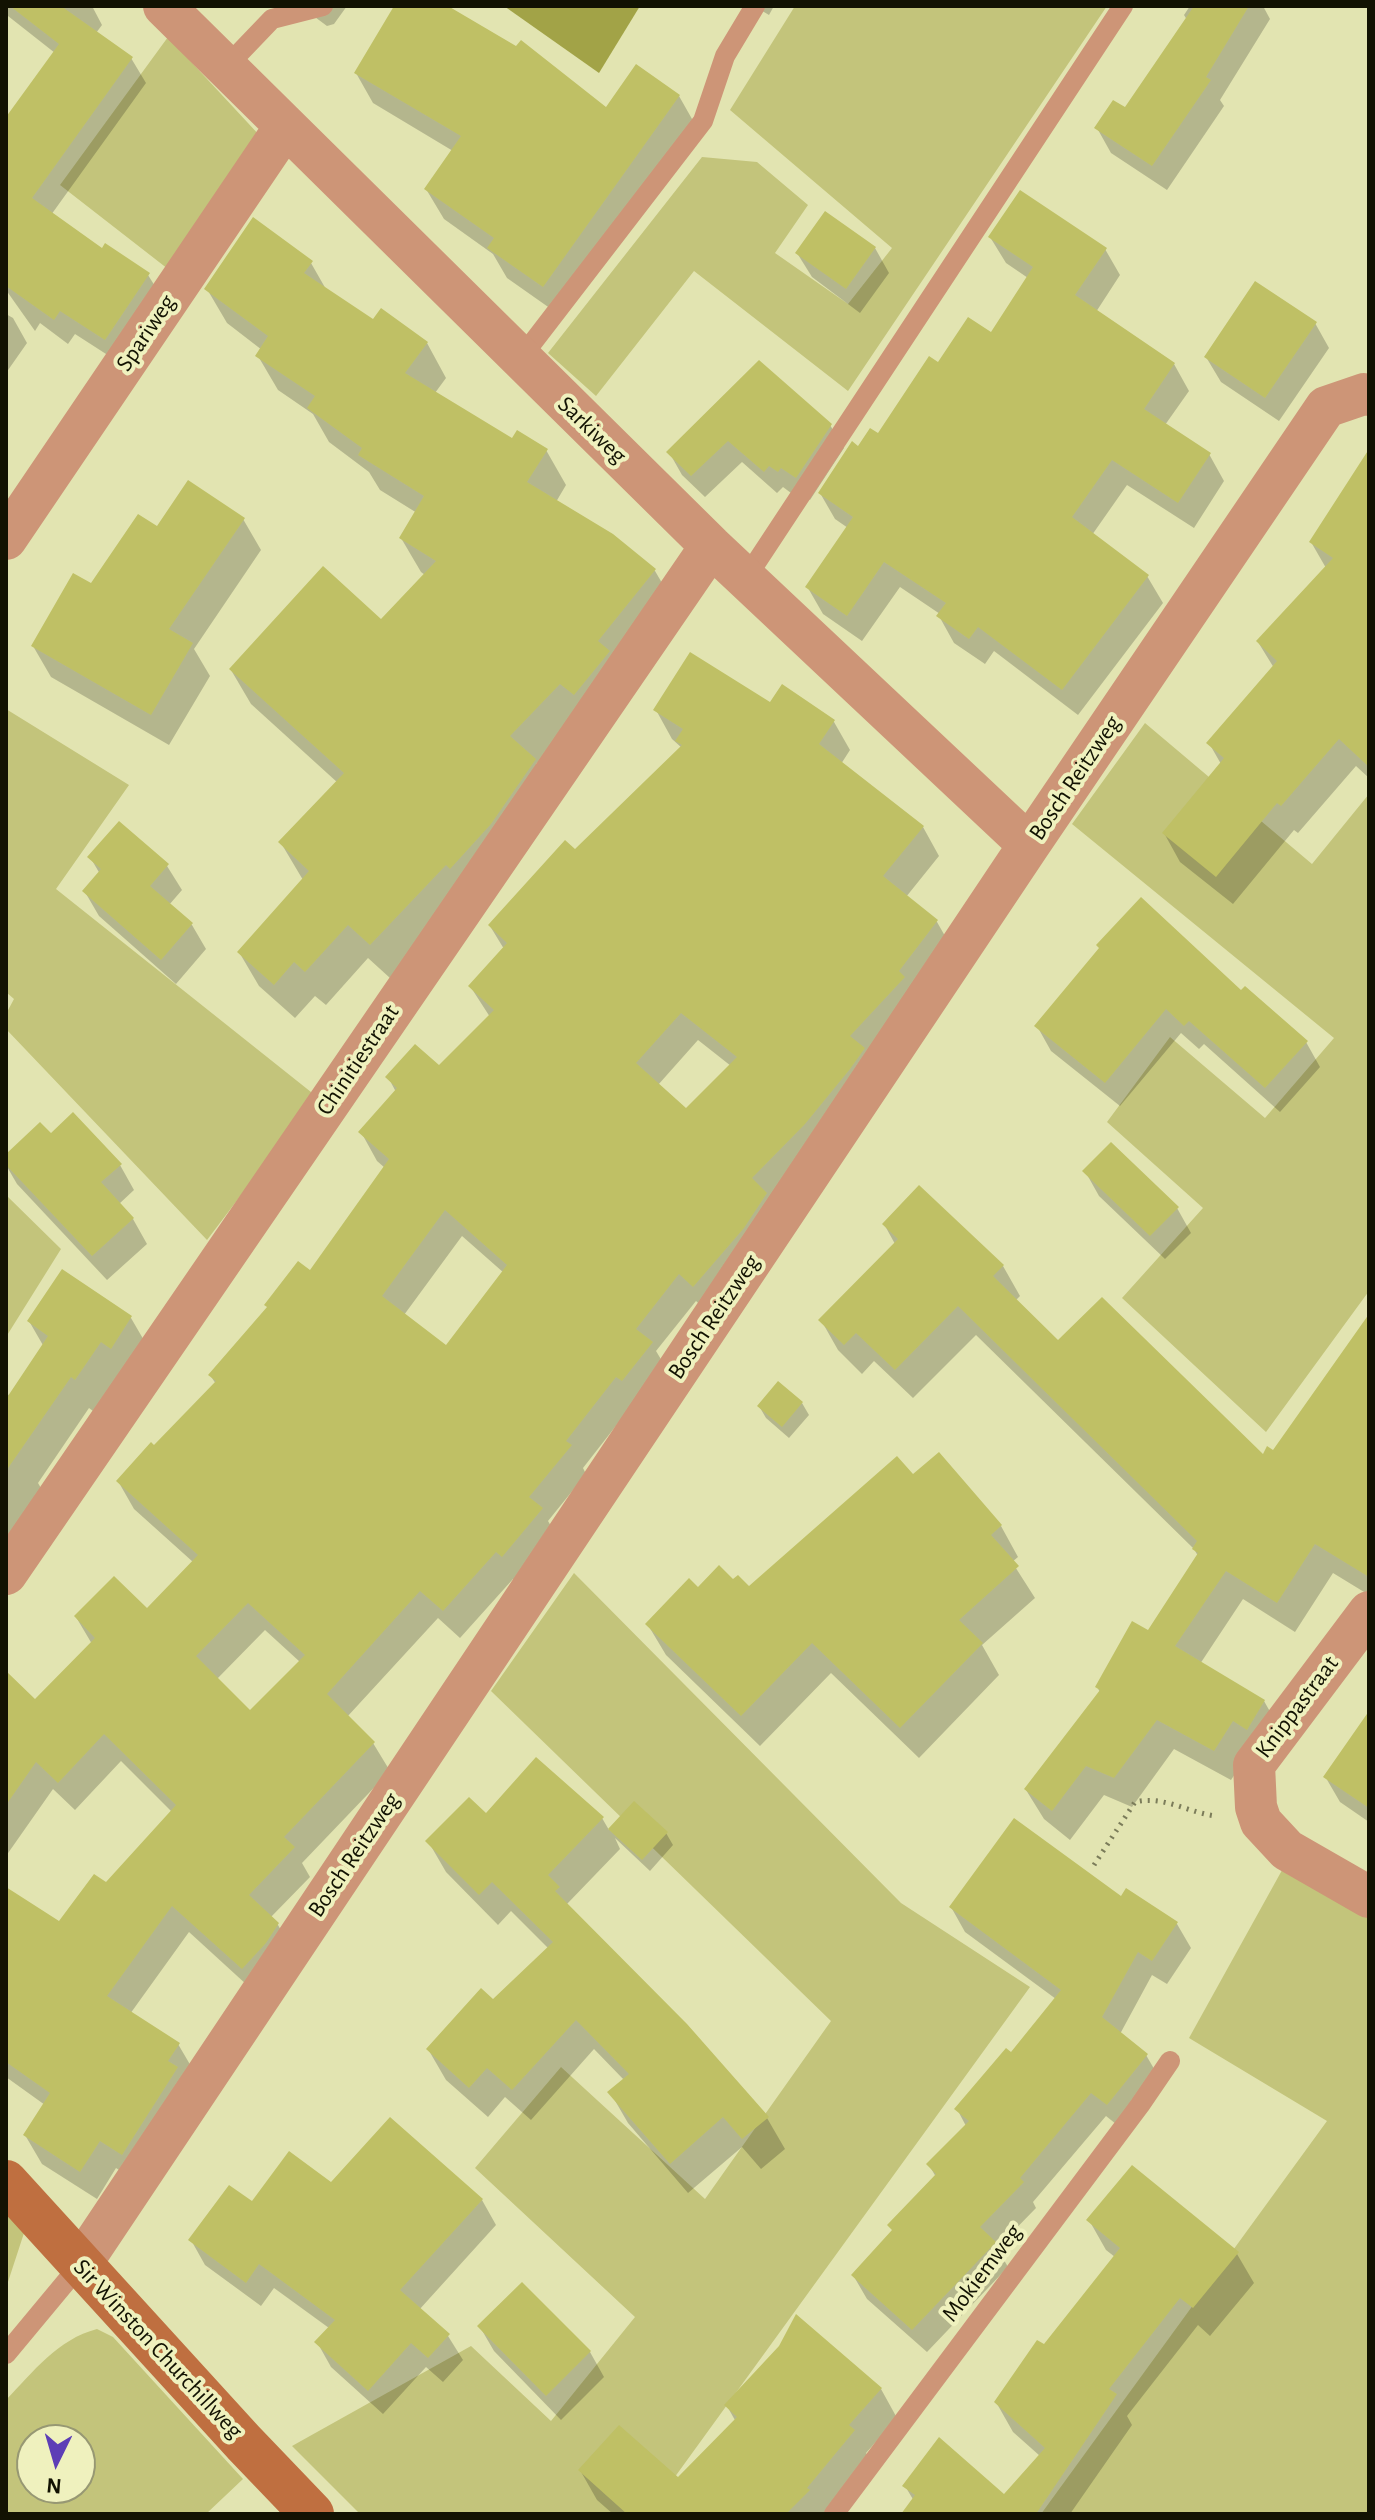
<!DOCTYPE html>
<html>
<head>
<meta charset="utf-8">
<style>
	body { margin:0 }
	#map { position:relative; width:1375px; height:2520px; overflow:hidden; background:#e2e4b1; font-family:"Alegreya Sans",sans-serif }
	canvas { display:block }
	.frame { position:absolute; inset:0; border:8px solid #121202; pointer-events:none }
	.north { position:absolute; left:16px; top:2424px; width:80px; height:80px; box-sizing:border-box; background:#eff1be; border:2px solid #979873; border-radius:50%; rotate:185deg; font-size:22px; font-weight:700; line-height:32px; text-align:center; color:#121202 }
	.north::after { content:''; display:block; margin:auto; width:28px; height:36px; background:#5d3eb6; clip-path:polygon(50% 0,100% 100%,50% 72%,0 100%) }
</style>
</head>
<body>
<div id="map">
<canvas width="1375" height="2520"></canvas>
<div class="frame"></div>
<div class="north">N</div>
</div>
<script>
const g = document.querySelector('canvas').getContext('2d');
g.lineJoin = 'round';
function fillPath(path, color) {
  g.fillStyle = color;
  g.fill(path, 'evenodd');
}
function stroke(path, color, width, dash) {
  g.strokeStyle = color;
  g.lineWidth = width;
  g.lineCap = dash ? 'butt' : 'round';
  g.setLineDash(dash || []);
  g.stroke(path);
}
function label(font, color, halo, rows, align = 'center') {
  g.font = font + ' "Alegreya Sans",sans-serif';
  g.lineWidth = 8;
  g.setLineDash([]);
  g.textBaseline = 'middle';
  g.strokeStyle = halo;
  g.fillStyle = color;
  for (const [text, x, y, turn = 0] of rows) {
    g.save();
    g.translate(x, y);
    g.rotate((+turn || 0) * Math.PI / 180);
    g.textAlign = isNaN(turn) ? turn : align;
    if (halo) g.strokeText(text, 0, 0);
    g.fillText(text, 0, 0);
    g.restore();
  }
}
fillPath(new Path2D(`
	M795 6H1107L848 391 694 271 596 396 548 353 702 157 757 162 808 205 775 253 848 304 892 248 730 110Z
	M168 37 261 137 168 269 60 185Z
	M6 709 129 785 56 889 316 1096 207 1240 6 1029V1014L14 999 6 992Z
	M1145 723 1312 864 1369 794V1291L1266 1432 1122 1298 1203 1208 1107 1122 1170 1037 1265 1118 1334 1038 1072 824Z
	M6 1195 61 1249 6 1337Z
	M574 1573 901 1903 1030 1987 648 2514H360L292 2446 471 2346 551 2421 635 2317 475 2168 561 2067 705 2199 831 2021 491 1691Z
	M1286 1863 1369 1910V2514H1041L1327 2121 1189 2038Z
	M6 2213 24 2233 6 2288Z
	M97 2329 113 2337 243 2479 206 2514H6V2400C33 2372 58 2339 97 2329ZM80 2440V2488H32V2440Z`), '#c3c47b');
fillPath(new Path2D(`
	M504 6H640L599 73Z`), '#a2a347');
fillPath(new Path2D(`
	M6 6H92L102 25 96 33 131 58 146 83 51 215 102 251 148 275 163 299 120 363 75 334 68 344 40 323 35 331 6 290V120L55 53 8 16Z
	M300 6H347L334 24 327 26Z
	M396 6H444L606 109 679 96 696 126 561 316 507 278 493 254 444 219 426 189 453 151 373 103 356 73Z
	M754 6H774L769 15Z
	M1190 6H1263L1270 19 1220 100 1224 106 1167 190 1111 153 1097 128 1125 110 1187 20 1184 15Z
	M990 237 1105 249 1120 275 1096 312 1174 364 1189 391 1165 425 1209 454 1224 481 1194 528 1127 485 1092 535 1147 576 1163 603 1078 715 994 651 985 664 954 643 939 616 940 614 900 587 862 641 823 614 808 588 848 528 835 519 820 493 858 449 878 436 939 365 992 335 1028 278 1006 263Z
	M875 248 889 273 860 313 812 277 797 253Z
	M311 263 327 291 374 322 427 343 446 378 435 393 512 441 546 450 566 485 556 502 612 536 655 571 675 605 581 717 536 764 554 795 390 978 368 958 326 1005 315 996 295 1018 259 986 239 952 303 880 281 843 338 783 251 704 231 670 381 621 425 575 421 572 401 538 417 513 380 490 369 472 329 442 313 414 278 390 258 356 262 350 227 323 207 289Z
	M6 314 13 318 27 343 6 373Z
	M1315 323 1329 348 1279 421 1221 382 1206 357Z
	M759 363 830 425 844 448 810 500 795 490 791 493 783 487 777 493 742 462 705 497 682 475 669 452Z
	M1369 470V778L1356 766 1298 833 1294 830 1233 904 1180 862 1164 833 1221 764 1209 743 1274 668 1258 642 1326 568 1311 542Z
	M243 519 261 550 194 649 210 676 169 745 51 677 33 646 92 586 158 529Z
	M783 687 834 722 850 750 841 764 923 827 939 856 906 897 937 922 953 950 710 1314 696 1301 656 1351 668 1371 633 1404 583 1468 586 1474 548 1521 558 1538 519 1584 513 1579 460 1638 438 1618 347 1717 373 1743 390 1771 302 1863 310 1877 270 1918 278 1925 294 1953 259 1996 189 1932 130 2014 178 2044 195 2073 138 2182 116 2168 97 2199 42 2164 25 2135 45 2105 6 2077V1889L60 1924 106 1885 172 1812 121 1761 75 1810 53 1789 6 1856V1674L35 1702 92 1644 76 1617 147 1611 193 1562 134 1509 118 1481 154 1448 216 1384 210 1375 310 1273 385 1168 377 1161 361 1132 396 1092 388 1077 439 1068 490 1017 470 986 504 949 490 926 575 852 682 748 672 739 656 710 771 705ZM698 1040 731 1066 686 1111 658 1085ZM462 1236 504 1273 447 1348 404 1315ZM265 1630 300 1662 250 1713 216 1680Z
	M90 857 167 866 182 890 169 905 192 925 206 949 176 984 99 916 85 892 100 874Z
	M1241 993 1306 1042 1320 1067 1280 1112 1204 1044 1199 1049 1181 1033 1120 1106 1051 1051 1037 1026Z
	M51 1136 120 1165 134 1190 119 1204 133 1219 147 1244 107 1280 17 1184 6 1165V1157Z
	M1085 1171 1177 1208 1191 1233 1165 1259 1099 1196Z
	M884 1224 1003 1266 1020 1296 1015 1301 1058 1343 1263 1457 1274 1453 1369 1349V1595L1333 1573 1295 1632 1243 1599 1200 1664 1264 1701 1281 1731 1251 1750 1231 1780 1174 1749 1132 1807 1104 1795 1070 1840 1044 1819 1026 1790 1100 1692 1097 1687 1148 1633 1198 1556 1194 1549 976 1335 913 1398 874 1361 862 1374 838 1350 821 1320 895 1244Z
	M131 1318 149 1349 93 1411 89 1408 38 1483 48 1500 6 1558V1393L10 1396 44 1347 29 1321Z
	M802 1403 809 1415 789 1438 766 1418 759 1406Z
	M913 1477 1001 1526 1018 1557 1012 1562 1035 1598 982 1645 999 1675 919 1758 831 1673 760 1746 666 1655 648 1625 698 1589 733 1582 749 1589Z
	M1369 1726V1822L1340 1802 1326 1778Z
	M634 1803 666 1833 673 1845 650 1871 615 1838 620 1849 567 1904 767 2118 785 2149 761 2169 742 2147 688 2193 628 2123 610 2092 624 2080 594 2049 531 2120 505 2097 488 2117 446 2080 428 2049 493 2002 548 1948 511 1911 498 1925 446 1872 428 1841 486 1816 602 1818 609 1830Z
	M1121 1899 1177 1924 1191 1948 1167 1984 1152 1975 1120 2034 1146 2055 1160 2079 1121 2128 1106 2116 1033 2202 1036 2208 997 2248 1008 2267 927 2352 867 2299 853 2275 893 2232 936 2177 929 2165 966 2126 957 2109 1011 2055 1056 1999 965 1932 951 1907Z
	M390 2120 482 2200 496 2225 419 2310 448 2336 463 2360 443 2382 426 2367 383 2414 331 2367 317 2342 329 2328 274 2288 261 2306 205 2265 191 2240 252 2204 332 2184Z
	M1089 2220 1237 2254 1254 2283 1210 2336 1198 2325 1127 2416 1132 2425 1070 2514H904L914 2501 905 2486 1004 2497 1040 2456 1013 2432 996 2402 1044 2347 1115 2257 1106 2250Z
	M480 2327 590 2352 604 2377 561 2420 494 2351Z
	M881 2389 897 2418 866 2453 871 2461 826 2514H613L597 2500 580 2470 678 2480 736 2422 727 2406Z`), '#0003');
fillPath(new Path2D(`
	M10 6H61L133 57 32 198 102 248 105 243 150 273 105 340 60 311 54 320 6 286V117L59 44Z
	M394 6H448L516 46 521 40 606 107 636 64 680 95 543 287 487 248 494 238 424 189 461 136 354 73Z
	M1194 6H1249L1206 77 1211 80 1152 166 1094 128 1113 100 1125 107Z
	M1020 190 1107 248 1075 295 1175 363 1144 409 1211 453 1178 503 1112 460 1072 517 1149 575 1062 690 978 627 969 639 936 616 946 603 884 562 847 616 805 587 853 517 818 493 852 441 858 446 870 428 878 433 929 356 938 362 968 317 991 332 1033 267 988 237Z
	M825 211 876 247 846 289 795 253Z
	M253 217 313 261 304 273 373 319 381 308 428 342 405 373 512 438 517 430 548 449 527 482 613 534 656 569 598 641 610 651 574 695 560 684 510 736 536 759 491 824 450 869 446 865 370 945 348 925 305 972 294 962 274 985 237 952 309 871 278 842 344 773 229 669 323 566 381 619 436 561 399 538 424 496 358 455 362 448 307 408 315 396 255 356 268 336 204 289Z
	M1255 281 1317 322 1265 398 1204 357Z
	M759 360 832 424 796 478 781 468 778 472 769 466 764 472 728 441 691 476 666 452Z
	M1369 449V767L1339 739 1281 806 1277 803 1216 877 1162 833 1224 758 1206 743 1277 661 1256 641 1333 558 1309 542Z
	M188 480 245 518 169 629 193 643 151 715 31 646 73 573 91 583 138 514 157 526Z
	M690 652 770 702 782 684 835 720 819 744 924 826 883 876 938 920 899 971 905 977 850 1036 865 1048 850 1069 805 1124 752 1178 767 1193 744 1228 693 1287 679 1274 636 1329 653 1342 622 1381 616 1377 566 1441 572 1445 529 1497 543 1508 502 1557 496 1552 443 1611 420 1591 327 1694 375 1742 284 1837 295 1847 249 1895 279 1923 266 1943 242 1969 172 1906 107 1996 180 2043 168 2061 178 2067 122 2155 100 2141 80 2172 23 2135 50 2093 6 2062V1887L59 1921 94 1874 106 1882 176 1805 104 1734 58 1783 36 1762 6 1805V1671L35 1699 95 1638 74 1616 114 1576 147 1608 198 1555 116 1481 151 1442 154 1445 216 1381 208 1375 267 1307 264 1305 298 1261 310 1270 389 1159 358 1132 397 1088 385 1077 415 1044 439 1065 494 1010 468 986 507 943 488 925 565 840 575 849 682 745 675 741 683 729 653 710ZM681 1013 737 1057 686 1108 636 1063ZM445 1210 507 1265 446 1345 382 1296ZM248 1603 305 1655 250 1710 196 1656Z
	M119 821 169 864 150 886 193 923 161 960 82 891 101 869 87 857Z
	M1141 897 1241 990 1245 986 1308 1041 1265 1088 1189 1021 1184 1026 1166 1009 1105 1083 1034 1026 1099 948 1096 945Z
	M73 1112 122 1164 101 1182 134 1218 92 1256 6 1165V1154L40 1122 51 1133Z
	M1111 1142 1179 1207 1150 1236 1082 1171Z
	M919 1185 1004 1265 993 1276 1058 1340 1102 1297 1263 1454 1267 1446 1273 1450 1369 1314V1577L1315 1544 1277 1603 1226 1571 1175 1646 1265 1700 1247 1730 1233 1721 1214 1751 1157 1720 1114 1778 1086 1766 1052 1811 1024 1789 1100 1690 1095 1687 1132 1621 1148 1630 1198 1553 1192 1549 1197 1541 958 1306 895 1370 856 1333 844 1345 818 1320 898 1239 882 1224Z
	M62 1269 132 1316 111 1349 101 1342 75 1380 71 1377 6 1471V1399L48 1336 27 1321Z
	M778 1381 803 1402 782 1427 757 1406Z
	M939 1452 1002 1525 991 1535 1019 1566 959 1620 983 1643 900 1728 812 1643 741 1716 645 1624 689 1578 698 1587 719 1565 733 1579 738 1575 749 1586 897 1456 913 1474Z
	M1369 1711V1808L1323 1777Z
	M536 1757 604 1817 548 1875 560 1887 555 1891 687 2024 769 2117 742 2139 723 2117 670 2164 607 2092 629 2074 576 2020 512 2090 487 2068 469 2088 426 2049 481 1988 493 1999 553 1942 492 1882 479 1895 425 1841 469 1797 486 1813Z
	M634 1801 668 1832 642 1860 608 1829Z
	M1014 1818 1121 1896 1126 1888 1178 1922 1152 1961 1138 1952 1102 2017 1148 2054 1107 2105 1091 2093 1020 2178 1024 2182 980 2227 996 2242 912 2330 851 2275 892 2230 887 2225 936 2174 926 2164 969 2121 954 2109 1006 2048 1011 2052 1061 1990 949 1907Z
	M390 2117 483 2199 400 2290 450 2334 428 2358 411 2343 368 2391 314 2342 335 2320 259 2264 246 2283 188 2240 229 2185 252 2201 289 2151 331 2182Z
	M1132 2165 1239 2252 1193 2308 1180 2298 1109 2389 1117 2394 1036 2514H901L915 2495 902 2486 939 2437 1004 2494 1045 2448 994 2402 1037 2340 1044 2344 1120 2248 1086 2220Z
	M522 2282 591 2351 546 2396 477 2326Z
	M796 2314 882 2388 849 2425 855 2430 807 2488 810 2490 786 2514H627L578 2470 619 2425 678 2477 737 2417 724 2405 779 2346Z`), '#bfc065');
stroke(new Path2D(`
	M1094 1865 1135 1802C1163 1795 1189 1813 1216 1816`), '#7b7c5a', 5, [2, 6]);
stroke(new Path2D(`
	M226 67 272 19 323 6
	M520 359 703 121 725 56 755 6
	M746 578 1123 6
	M6 2354 80 2265
	M834 2514 1140 2105 1170 2061`), '#cd9577', 20);
stroke(new Path2D(`
	M164 6 711 546 1029 845
	M6 539 285 127
	M6 1574 711 546
	M1369 1612 1254 1765 1256 1807 1261 1822 1287 1850 1369 1897
	M80 2265 1029 845 1326 407 1364 394 1369 395`), '#cd9577', 42);
stroke(new Path2D(`
	M6 2182 244 2443 312 2514`), '#bf6f40', 44);
label('24px', '#121202', '#eff1be', [
	["Spariweg",146,333,-56],
	["Sarkiweg",592,430,44],
	["Bosch Reitzweg",1075,778,-56],
	["Chinitiestraat",358,1060,-56],
	["Bosch Reitzweg",714,1317,-56],
	["Knippastraat",1297,1707,-53],
	["Bosch Reitzweg",354,1855,-56],
	["Mokiemweg",982,2273,-53],
	["Sir Winston Churchillweg",158,2349,47]
]);
</script>
</body>
</html>
